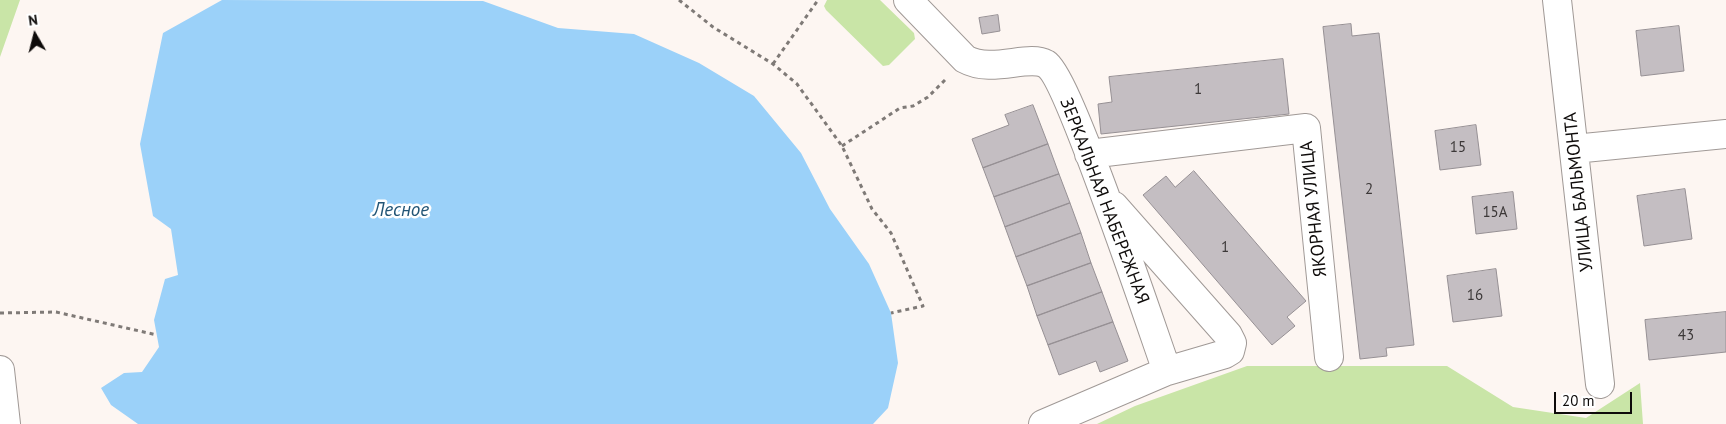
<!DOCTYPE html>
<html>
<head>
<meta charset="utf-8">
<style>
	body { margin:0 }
	#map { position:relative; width:1726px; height:424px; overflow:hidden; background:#fdf6f2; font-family:"PT Sans",sans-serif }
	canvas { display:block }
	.north { position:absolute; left:10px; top:10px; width:50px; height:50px; -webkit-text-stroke:4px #fff; paint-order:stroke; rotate:352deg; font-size:14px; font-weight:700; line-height:20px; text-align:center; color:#0e0b0a }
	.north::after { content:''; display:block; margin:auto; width:18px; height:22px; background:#0e0b0a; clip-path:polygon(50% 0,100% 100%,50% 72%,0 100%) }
	.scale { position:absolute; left:1554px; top:392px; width:78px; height:22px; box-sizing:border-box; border:2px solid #0e0b0a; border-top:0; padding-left:6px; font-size:15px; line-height:18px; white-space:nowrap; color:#0e0b0a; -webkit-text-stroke:4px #fff; paint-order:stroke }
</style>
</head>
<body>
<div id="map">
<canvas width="1726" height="424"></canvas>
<div class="north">N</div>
<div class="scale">20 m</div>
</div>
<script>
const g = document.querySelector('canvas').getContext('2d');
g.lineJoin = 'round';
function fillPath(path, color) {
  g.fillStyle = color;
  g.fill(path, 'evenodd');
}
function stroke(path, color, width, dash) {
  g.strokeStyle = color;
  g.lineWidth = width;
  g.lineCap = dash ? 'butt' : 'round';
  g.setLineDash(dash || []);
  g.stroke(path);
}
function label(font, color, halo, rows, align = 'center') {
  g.font = font + ' "PT Sans",sans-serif';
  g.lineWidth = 5;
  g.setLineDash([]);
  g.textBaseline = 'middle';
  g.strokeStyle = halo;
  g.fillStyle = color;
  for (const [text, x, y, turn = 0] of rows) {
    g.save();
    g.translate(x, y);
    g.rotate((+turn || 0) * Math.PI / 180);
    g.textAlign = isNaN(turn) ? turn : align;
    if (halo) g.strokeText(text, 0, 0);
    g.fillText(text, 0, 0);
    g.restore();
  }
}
fillPath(new Path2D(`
	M0 0H20L0 57Z
	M827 0H880L914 33 915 39 889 65 883 66 826 10 824 6Z
	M1247 366H1447L1513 407 1586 418 1640 383 1643 424H1097L1135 406Z`), '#c9e5a7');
fillPath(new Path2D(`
	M222 0 483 1 558 28 634 34 699 63 754 96 801 153 830 209 869 264 891 313 898 363 888 408 873 424H138L111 405 101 388 124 373 142 372 159 347 154 320 165 279 178 275 171 229 153 216 140 144 163 33Z`), '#9bd1f9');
const building = new Path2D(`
	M998 15 1000 31 982 34 979 18Z
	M1351 24 1352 36 1379 33 1414 345 1386 348 1387 356 1360 359 1323 27Z
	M1679 26 1684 71 1641 76 1636 31Z
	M1283 59 1289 114 1101 134 1098 104 1112 102 1109 77Z
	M1033 105 1048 144 983 168 972 139 1009 125 1005 115Z
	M1476 125 1481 165 1440 170 1435 131Z
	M1048 144 1059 174 994 197 983 168Z
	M1194 171 1306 301 1287 317 1295 326 1272 345 1143 195 1166 176 1175 187Z
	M1059 174 1070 203 1005 227 994 197Z
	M1685 189 1692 239 1644 246 1637 196Z
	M1513 192 1517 229 1476 234 1472 197Z
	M1070 203 1081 233 1016 257 1005 227Z
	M1081 233 1091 263 1027 286 1016 257Z
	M1091 263 1102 292 1037 316 1027 286Z
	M1496 269 1502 316 1453 322 1447 276Z
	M1102 292 1113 322 1048 345 1037 316Z
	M1726 312V352L1649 360 1645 320Z
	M1113 322 1128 361 1100 372 1096 361 1059 375 1048 345Z`);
fillPath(building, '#c4bec2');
stroke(building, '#969094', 1);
const minor = new Path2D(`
	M908 0 965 59C992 74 1028 54 1046 64 1068 77 1152 329 1167 371L1043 424
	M1557 0 1600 384
	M1574 149 1726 134
	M1089 154 1306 128 1329 357
	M1114 206 1228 335 1232 343 1230 351 1225 354 1167 371
	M0 370 6 424`);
stroke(minor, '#a09996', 30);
stroke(new Path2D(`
	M679 0 713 27 773 64 797 84 842 146 872 209 891 233 923 306 891 313
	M773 64 818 0
	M842 146 900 108 913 106 928 97 947 78
	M0 313 56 312 157 335`), '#7f7a77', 3, [4, 4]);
stroke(minor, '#fff', 28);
label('15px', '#3c3838', null, [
	["1",1198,90],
	["15",1458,148],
	["2",1369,190],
	["15А",1495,213],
	["1",1225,248],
	["16",1475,296],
	["43",1686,336]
]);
label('18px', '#0e0b0a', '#fff', [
	["УЛИЦА БАЛЬМОНТА",1579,192,-96],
	["ЗЕРКАЛЬНАЯ НАБЕРЕЖНАЯ",1104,201,69],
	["ЯКОРНАЯ УЛИЦА",1314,209,-96]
]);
label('italic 19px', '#225576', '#fff', [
	["Лесное",401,211]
]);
</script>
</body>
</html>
